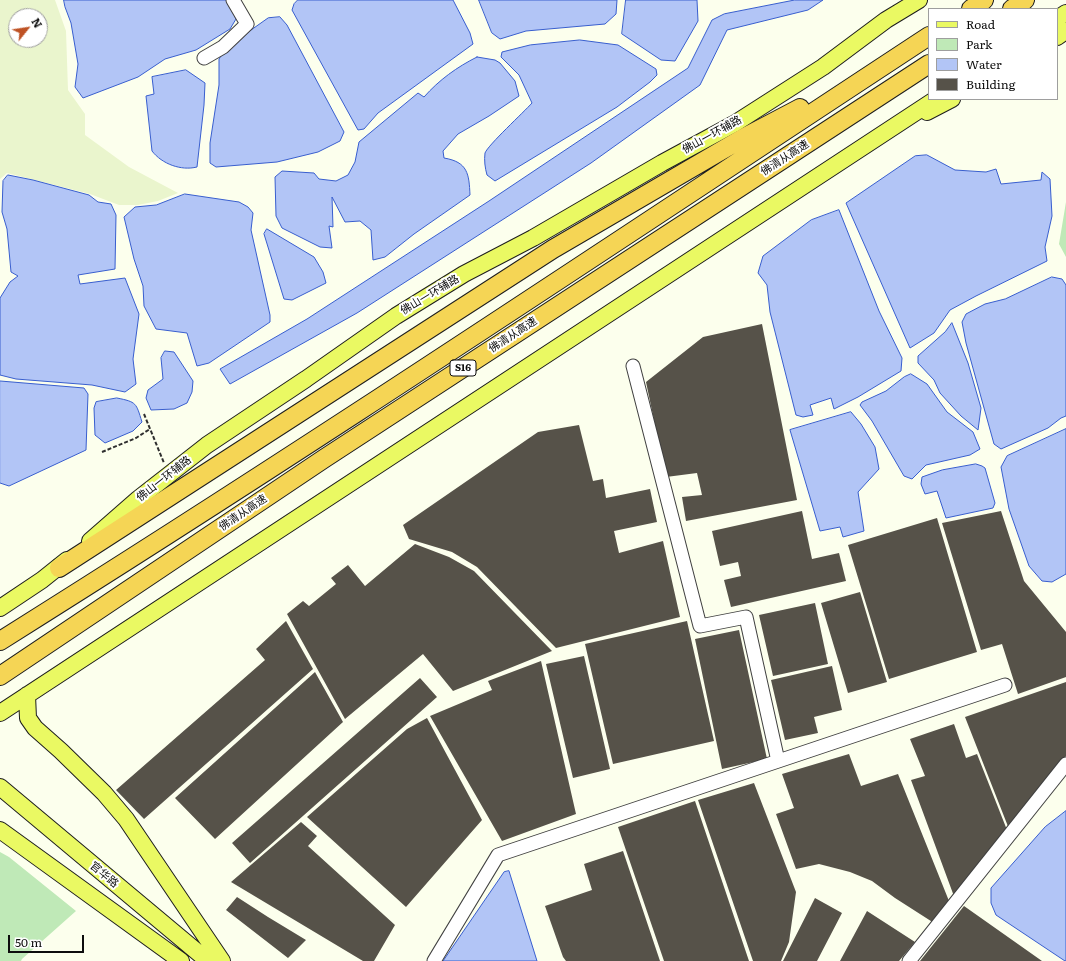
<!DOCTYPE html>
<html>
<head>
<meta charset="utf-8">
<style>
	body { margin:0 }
	#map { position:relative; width:1066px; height:961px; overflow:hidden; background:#fcffed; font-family:Literata,serif }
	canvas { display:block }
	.legend { position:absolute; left:928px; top:8px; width:130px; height:92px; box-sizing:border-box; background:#fff; border:1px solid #9e9e9e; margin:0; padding:5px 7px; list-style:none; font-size:12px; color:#0d0d0d }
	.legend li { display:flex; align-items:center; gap:8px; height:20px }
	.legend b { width:20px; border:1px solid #9e9e9e }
	.north { position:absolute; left:8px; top:8px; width:40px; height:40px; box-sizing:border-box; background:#fff; border:1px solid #9e9e9e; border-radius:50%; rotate:60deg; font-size:11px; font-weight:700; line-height:16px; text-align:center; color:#0d0d0d }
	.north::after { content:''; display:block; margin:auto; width:14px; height:18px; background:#be5224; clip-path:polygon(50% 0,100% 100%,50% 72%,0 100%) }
	.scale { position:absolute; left:8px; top:935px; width:76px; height:18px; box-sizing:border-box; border:2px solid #0d0d0d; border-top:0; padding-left:5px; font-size:12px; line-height:14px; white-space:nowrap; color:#0d0d0d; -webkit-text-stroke:3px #fff; paint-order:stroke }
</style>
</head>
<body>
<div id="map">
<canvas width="1066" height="961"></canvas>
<ul class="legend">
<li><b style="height:5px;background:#eaf963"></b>Road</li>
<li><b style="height:11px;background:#bfe9b7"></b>Park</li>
<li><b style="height:11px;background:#b2c5f6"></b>Water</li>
<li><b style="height:11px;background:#565249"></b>Building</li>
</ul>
<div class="north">N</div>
<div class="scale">50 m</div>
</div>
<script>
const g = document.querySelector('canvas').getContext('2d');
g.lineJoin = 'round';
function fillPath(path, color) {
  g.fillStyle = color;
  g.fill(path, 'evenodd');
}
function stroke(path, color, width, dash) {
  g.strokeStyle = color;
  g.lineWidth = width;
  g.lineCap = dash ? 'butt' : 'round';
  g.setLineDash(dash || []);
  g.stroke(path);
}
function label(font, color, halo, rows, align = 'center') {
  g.font = font + ' Literata,"Noto Sans SC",serif';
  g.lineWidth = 4;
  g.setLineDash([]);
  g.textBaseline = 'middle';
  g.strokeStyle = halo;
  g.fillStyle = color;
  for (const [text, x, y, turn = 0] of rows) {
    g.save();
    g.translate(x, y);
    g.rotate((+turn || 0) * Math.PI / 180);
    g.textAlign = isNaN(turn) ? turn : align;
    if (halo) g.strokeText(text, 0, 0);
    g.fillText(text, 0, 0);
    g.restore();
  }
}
fillPath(new Path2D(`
	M0 0H55L66 31 68 90 85 114V135L129 167 178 193 158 201 138 205H119L90 194 7 173 0 179ZM16 16H40V40H16Z`), '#eaf5cd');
fillPath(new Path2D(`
	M1066 202V257L1059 244Z
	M0 852 9 857 76 911 22 959 21 961H0Z`), '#bfe9b7');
const water = new Path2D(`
	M64 0H228L236 19 230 29 196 50 165 59 138 77 83 98 75 87 78 64 71 23 65 7Z
	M298 0H453L470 33 473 44 378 113 364 129 358 130 292 10 294 4Z
	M479 0H617L616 14 605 24 526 31 500 39 492 33Z
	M626 0H697L698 21 675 61 661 60 622 34Z
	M795 0H823L808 10 727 30 700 85 591 163 357 313 230 384 220 369 307 319 489 201 688 68 712 20 724 14Z
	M280 17 287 25 344 132 340 141 318 152 277 162 216 167 210 163V143L219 85V59L227 47 268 18Z
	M580 40 618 45 656 69 657 75 650 82 617 107 495 181 487 175C485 168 484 160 485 153 488 145 524 112 532 103L519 75 501 57 502 52 530 45Z
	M477 57 495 60 500 63 515 81 519 96 489 116 458 134 443 151 444 158C468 162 469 174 470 195L414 234 385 257 373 260 371 230 360 221 345 222 332 197 333 227 329 226 332 248 320 247 282 228 276 216 275 177 282 171 314 173 319 179 336 181 348 175 355 162 359 142 418 93 424 97C439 80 457 67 477 57Z
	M186 70 205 83 204 105 197 167C181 171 162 164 152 151L146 96 154 94 152 77Z
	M927 155 955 170 986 172 996 169 1001 184 1041 180 1042 172 1050 179 1052 216 1045 247 1047 261 976 296 950 310 934 333 910 348 846 203 915 156Z
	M8 175 33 180 89 195 98 202 111 204 116 215 115 269 78 275 80 284 125 278 139 314 133 359 136 384 125 392 92 385 16 379 0 375V298L10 282 18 276 11 272 7 229 2 212 3 181Z
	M185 194 239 202 248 207 253 213 251 230 270 315V322L209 363 197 366 187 333 156 329 144 306 143 286 134 259 124 217 135 207 156 205Z
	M839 210 879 311 902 358 901 371 858 397 834 409 831 398 810 405 813 415 803 417 796 415 770 312 767 285 758 273 763 256 811 220Z
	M267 229 314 257 323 272 326 283 292 300 284 299 264 234Z
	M1052 277 1062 279 1066 285V416L1061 418 1048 428 1001 449 994 444 966 343 962 322 966 314 985 304 1005 299Z
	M952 323 968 363 981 408 978 430 961 416 940 393 934 380 918 363V356L945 332Z
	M165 351 174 352 193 381 192 392 187 403 174 409 151 410 146 398 148 390 163 379 161 358Z
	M911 374 927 384 947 412 973 432 980 449 970 455 926 465 912 479 904 476 872 421 860 405 862 402 886 391 904 377Z
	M0 381 84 388 88 394 86 450 9 486 0 483Z
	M117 398C137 402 136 403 142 422L133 431 105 443 95 435 94 408 96 402Z
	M851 412 861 424 875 447 879 469 858 492 864 531 843 537 840 527 820 531 790 430Z
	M1066 429V574L1052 582 1042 581 1029 566 1009 509 1001 467 1007 456Z
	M976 464 982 466 985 468 995 503 993 508 946 518 937 491 925 494 921 484 922 477 942 470Z
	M1066 811V961H1065L996 915 991 903V888L1045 827Z
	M509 871 537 961H443L504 872Z`);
fillPath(water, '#b2c5f6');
stroke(water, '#385ece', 1);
fillPath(new Path2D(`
	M762 324 797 500 686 521 682 497 702 495 697 473 666 477 646 382 703 337Z
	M579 425 593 481 603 479 606 498 650 489 657 522 614 531 619 553 663 541 680 617 556 648 477 567 452 552 409 539 403 525 538 432Z
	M802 511 812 559 839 553 846 581 731 607 724 580 741 576 738 562 720 566 712 531Z
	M1001 511 1024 581 1066 632V677L1018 694 1002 644 981 650 942 523Z
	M937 518 977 652 889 679 848 545Z
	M415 544 449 557 474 571 552 651 453 691 423 654 345 719 287 614 303 601 309 606 336 584 331 578 348 565 365 586Z
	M860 592 887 682 848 693 821 603Z
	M815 603 828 664 773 676 759 615Z
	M286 621 313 669 144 819 116 790 265 660 256 649Z
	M687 621 714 741 613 764 585 644Z
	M739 630 767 759 722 769 695 639Z
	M584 656 610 769 573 778 546 664Z
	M541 661 576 814 502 841 430 716 492 690 488 681Z
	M832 666 842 710 814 717 818 733 785 740 771 680Z
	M315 672 343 722 215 839 175 798Z
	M420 678 437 697 250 863 232 843Z
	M1066 682V756L1009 829 965 717Z
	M427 718 482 820 406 907 307 817 407 729Z
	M954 724 966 758 977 754 1007 830 955 899 911 780 925 776 910 739Z
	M849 754 861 786 898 774 949 901 934 923 895 898 872 881 850 872 819 864 796 869 776 814 794 808 782 774Z
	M754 783 796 892 789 942 781 961H753L698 800Z
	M695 801 749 961H664L618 827Z
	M301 822 317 836 308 846 395 925 374 961H363L231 882Z
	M623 851 660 961H566L563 957 545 906 592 890 584 864Z
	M237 897 268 917 306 940 288 958 226 910Z
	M815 898 842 913 817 961H783Z
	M964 906 1042 961H920Z
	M867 911 915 942 899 961H840Z`), '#565249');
const minor = new Path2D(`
	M204 58 223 47 247 24 233 0
	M633 366 700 626 746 617 778 761
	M434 961 498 855 1005 685
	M909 961 1066 764`);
const major = new Path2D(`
	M1057 19 1066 13
	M1057 37 1066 31
	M927 112 952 99
	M90 541 138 499 207 445 306 379 396 316 464 274 533 238 662 163 734 124 823 67 886 20 919 0
	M0 608 42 580 67 560
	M27 695 28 718 35 728 61 751 104 793 126 819 222 961
	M0 713 936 99
	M0 787 208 961
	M0 830 181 961`);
const highway = new Path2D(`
	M971 9 984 0
	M1012 9 1025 0
	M59 568 553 249 743 138 800 108
	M0 641C313 445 620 239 929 36
	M0 676 325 458 929 64`);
stroke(minor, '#404040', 15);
stroke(major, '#1e1e1e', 18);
stroke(highway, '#1e1e1e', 20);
stroke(new Path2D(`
	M144 414 164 463
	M102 452 136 438 150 429`), '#2f2f2f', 2, [4, 2]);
stroke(minor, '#fff', 13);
stroke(major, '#eaf963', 16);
stroke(highway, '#f5d555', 18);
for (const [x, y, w] of [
	[463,368,26]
]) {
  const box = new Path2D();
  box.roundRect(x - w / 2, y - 8, w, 16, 3);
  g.fillStyle = '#fff';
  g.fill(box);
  stroke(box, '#0d0d0d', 1);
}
label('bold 10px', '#0d0d0d', null, [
	["S16",463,368]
]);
label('11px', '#0d0d0d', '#fff', [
	["佛山一环辅路",712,135,-29],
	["佛清从高速",785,158,-33],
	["佛山一环辅路",430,295,-31],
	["佛清从高速",513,335,-33],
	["佛山一环辅路",164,479,-38],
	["佛清从高速",243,513,-34],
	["官华路",104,875,40]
]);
</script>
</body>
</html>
